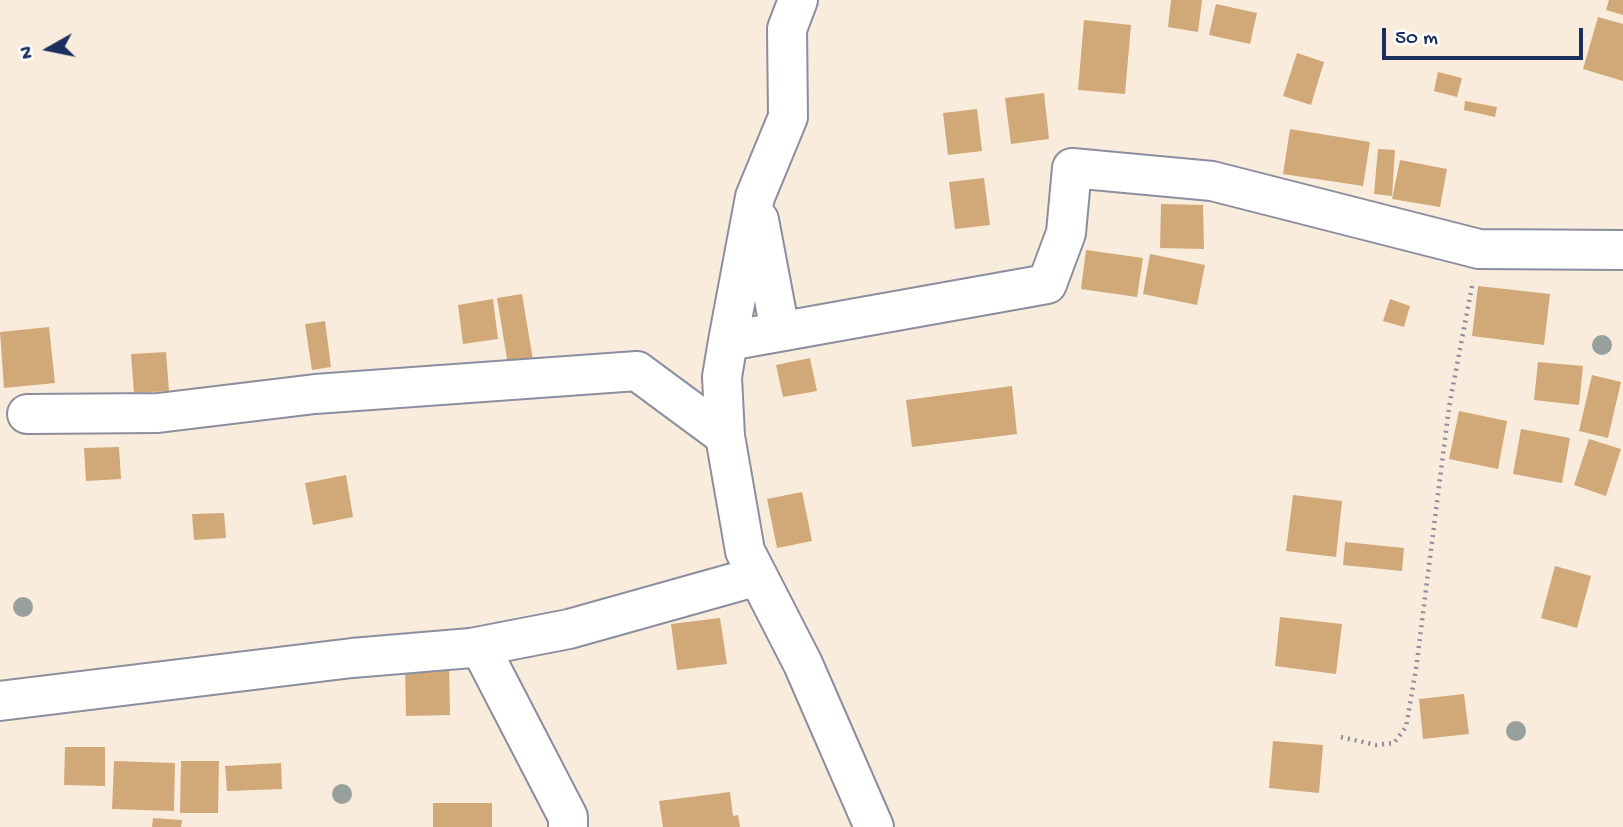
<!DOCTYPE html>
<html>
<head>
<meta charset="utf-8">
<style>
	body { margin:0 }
	#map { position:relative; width:1623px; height:827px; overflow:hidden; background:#f9ecdd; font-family:"Gochi Hand",sans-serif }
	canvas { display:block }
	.north { position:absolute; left:14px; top:14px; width:70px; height:70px; -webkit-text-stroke:5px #fff; paint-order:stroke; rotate:261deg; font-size:19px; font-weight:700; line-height:28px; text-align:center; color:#1b2f5e }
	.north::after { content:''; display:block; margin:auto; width:24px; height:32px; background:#1b2f5e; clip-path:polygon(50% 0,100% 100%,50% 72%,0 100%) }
	.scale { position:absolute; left:1382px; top:28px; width:201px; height:32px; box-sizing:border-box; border:4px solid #1b2f5e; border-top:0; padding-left:9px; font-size:21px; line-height:24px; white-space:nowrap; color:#1b2f5e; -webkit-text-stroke:5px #fff; paint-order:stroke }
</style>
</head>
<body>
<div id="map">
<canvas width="1623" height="827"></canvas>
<div class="north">N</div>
<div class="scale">50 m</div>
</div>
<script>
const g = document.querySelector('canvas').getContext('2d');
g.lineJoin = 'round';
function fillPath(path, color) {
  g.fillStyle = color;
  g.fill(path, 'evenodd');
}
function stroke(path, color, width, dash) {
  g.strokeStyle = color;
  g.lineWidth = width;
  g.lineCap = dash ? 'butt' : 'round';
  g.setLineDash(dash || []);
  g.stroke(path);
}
fillPath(new Path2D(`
	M1171 0H1202L1198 32 1168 27Z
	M1609 0H1623V15L1606 10Z
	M1216 4 1257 13 1250 44 1209 35Z
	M1598 17 1623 24V81L1583 69Z
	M1084 20 1131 25 1125 94 1078 90Z
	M1297 53 1324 62 1311 105 1283 96Z
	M1438 72 1462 78 1457 97 1434 91Z
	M1044 93 1049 139 1011 144 1005 98Z
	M1465 101 1497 107 1495 117 1464 110Z
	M977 109 982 151 948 155 943 113Z
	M1290 129 1370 142 1363 186 1283 174Z
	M1378 149 1395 150 1392 196 1374 194Z
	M1400 160 1447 169 1440 207 1392 199Z
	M984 178 990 225 955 229 949 182Z
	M1161 204 1203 205 1204 249 1160 248Z
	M1086 250 1143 258 1137 297 1081 289Z
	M1150 254 1205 265 1197 305 1143 294Z
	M1478 286 1550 294 1544 345 1472 336Z
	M522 294 533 360 508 365 497 298Z
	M493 299 498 339 463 344 458 305Z
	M1390 299 1410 306 1404 327 1383 321Z
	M325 321 331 367 312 370 305 324Z
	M49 327 55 383 4 388 0 332Z
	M166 352 169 391 134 393 131 354Z
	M810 358 817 391 783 397 776 365Z
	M1538 362 1583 366 1579 405 1534 400Z
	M1592 375 1621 382 1608 438 1579 431Z
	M1012 386 1017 434 912 447 906 400Z
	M1459 411 1507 421 1498 469 1449 459Z
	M1521 429 1570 438 1562 483 1513 474Z
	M1589 439 1621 449 1606 496 1574 485Z
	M119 447 121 479 86 481 84 448Z
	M346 475 353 517 313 525 305 483Z
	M802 492 812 541 777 548 767 499Z
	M1293 495 1342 501 1336 557 1286 551Z
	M224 513 226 538 194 540 192 514Z
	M1345 542 1404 548 1402 571 1343 565Z
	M1555 566 1591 576 1577 628 1541 618Z
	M1280 617 1342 624 1336 674 1275 666Z
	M720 618 727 664 677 670 671 624Z
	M449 660 450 715 406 716 405 661Z
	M1464 694 1469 734 1423 739 1419 699Z
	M1273 741 1323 745 1319 793 1269 788Z
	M65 747H105V786L64 785Z
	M114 761 175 763 174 811 112 809Z
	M181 761H219L218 813H180Z
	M281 763 282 789 227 791 225 766Z
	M730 792 733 816 738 815 740 827H663L659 801Z
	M433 803H492V827H433Z
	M153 818 182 820 181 827H152Z`), '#d1a979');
const minor = new Path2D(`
	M798 0 787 29 788 117 755 197 728 341 722 377 725 436 745 551 803 664 874 827
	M759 220 780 331
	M728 341 1047 284 1066 233 1072 168 1212 181 1479 249 1623 250
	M27 414 158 413 315 394 637 371 725 436
	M480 647 568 817V827
	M0 701 352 658 471 648 569 629 758 576`);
stroke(minor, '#8a8e9e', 42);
stroke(new Path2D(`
	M1341 737 1376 745 1394 743 1406 727 1416 669 1449 407 1473 281`), '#8a8e9e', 4.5, [2, 5]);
stroke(minor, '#fff', 38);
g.fillStyle = '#98a09d';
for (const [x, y] of [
	[1602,345],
	[23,607],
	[1516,731],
	[342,794]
]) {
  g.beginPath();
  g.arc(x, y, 10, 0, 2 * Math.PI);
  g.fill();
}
</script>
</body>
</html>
